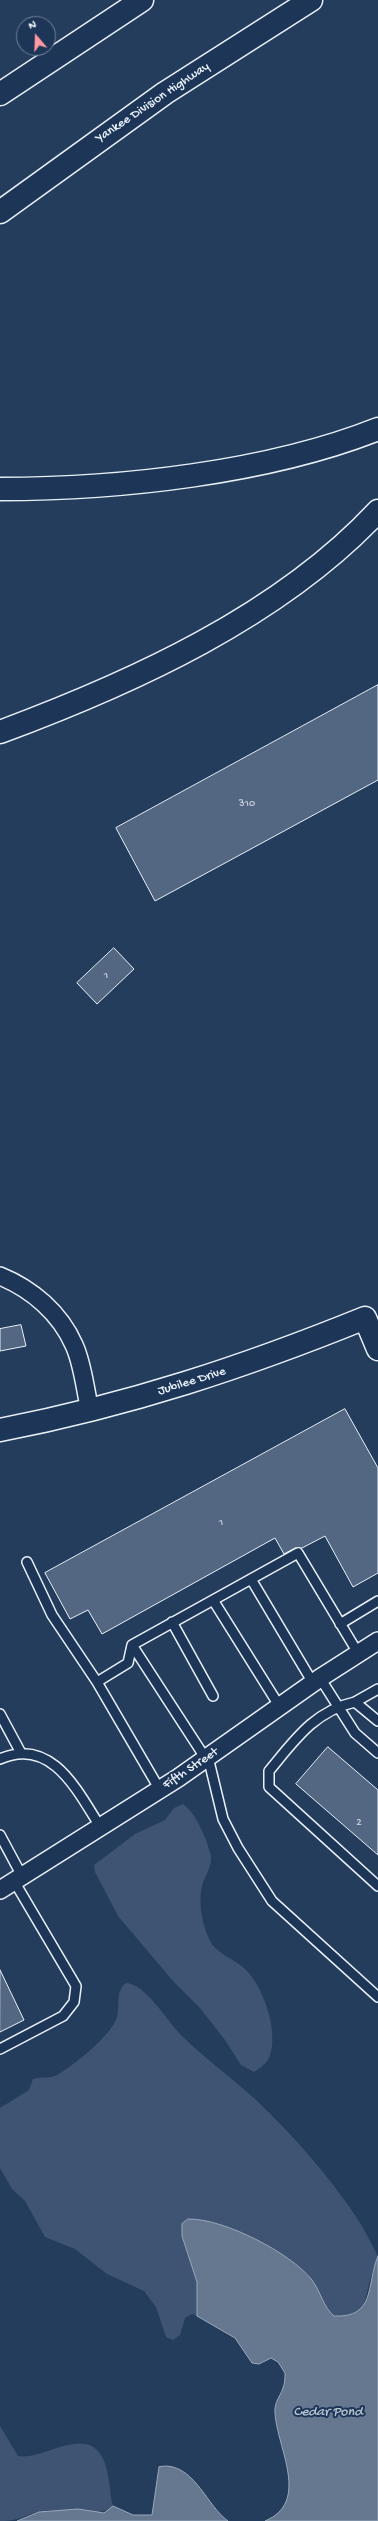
<!DOCTYPE html>
<html>
<head>
<meta charset="utf-8">
<style>
	body { margin:0 }
	#map { position:relative; width:378px; height:2521px; overflow:hidden; background:#253d5d; font-family:"Gochi Hand",sans-serif }
	canvas { display:block }
	.north { position:absolute; left:16px; top:16px; width:40px; height:40px; box-sizing:border-box; background:#1d3557; border:1px solid #6e8097; border-radius:50%; rotate:341deg; font-size:11px; font-weight:700; line-height:16px; text-align:center; color:#e8f1f8 }
	.north::after { content:''; display:block; margin:auto; width:14px; height:18px; background:#ff9aa2; clip-path:polygon(50% 0,100% 100%,50% 72%,0 100%) }
</style>
</head>
<body>
<div id="map">
<canvas width="378" height="2521"></canvas>
<div class="north">N</div>
</div>
<script>
const g = document.querySelector('canvas').getContext('2d');
g.lineJoin = 'round';
function fillPath(path, color) {
  g.fillStyle = color;
  g.fill(path, 'evenodd');
}
function stroke(path, color, width, dash) {
  g.strokeStyle = color;
  g.lineWidth = width;
  g.lineCap = dash ? 'butt' : 'round';
  g.setLineDash(dash || []);
  g.stroke(path);
}
function label(font, color, halo, rows, align = 'center') {
  g.font = font + ' "Gochi Hand",sans-serif';
  g.lineWidth = 4;
  g.setLineDash([]);
  g.textBaseline = 'middle';
  g.strokeStyle = halo;
  g.fillStyle = color;
  for (const [text, x, y, turn = 0] of rows) {
    g.save();
    g.translate(x, y);
    g.rotate((+turn || 0) * Math.PI / 180);
    g.textAlign = isNaN(turn) ? turn : align;
    if (halo) g.strokeText(text, 0, 0);
    g.fillText(text, 0, 0);
    g.restore();
  }
}
fillPath(new Path2D(`
	M183 1804C196 1813 208 1841 211 1857 212 1867 204 1877 202 1886 198 1903 202 1923 209 1939 215 1953 234 1959 244 1968 263 1985 280 2033 269 2058 266 2064 260 2068 254 2072L241 2065 225 2040 199 2007 173 1981 118 1916 95 1872 94 1865 135 1834 165 1820 174 1808Z
	M126 1983C146 1984 167 2021 181 2035 204 2058 231 2077 255 2099 293 2135 330 2177 359 2221 366 2232 371 2244 378 2256 375 2264 372 2272 370 2280 363 2306 366 2318 334 2316 322 2306 318 2288 308 2275 302 2269 295 2265 288 2260 259 2239 233 2230 199 2219L182 2236 197 2282V2316L192 2314 185 2318 180 2335 173 2340 166 2337 156 2307 144 2291 107 2274 75 2249 45 2237 25 2201 12 2189 0 2168V2108L29 2090 33 2079C40 2076 48 2079 55 2076 71 2068 113 2034 117 2017 120 2006 115 1991 126 1983Z
	M0 2426 18 2456C44 2461 88 2422 104 2461 110 2476 109 2491 113 2506 93 2521 62 2506 39 2512 22 2515 21 2521 0 2521Z`), '#3e5472');
const water = new Path2D(`
	M188 2219C223 2218 291 2253 312 2280 321 2292 323 2307 334 2316 376 2318 366 2285 378 2256V2521H265C311 2502 277 2448 275 2413 274 2402 280 2397 283 2388 285 2383 285 2377 285 2373L278 2362 271 2358 259 2364 252 2363 235 2338 197 2316V2282L182 2236V2224Z
	M167 2466C196 2468 207 2506 228 2521H17L39 2512 78 2509 104 2513 113 2506 133 2515H152L159 2467Z`);
fillPath(water, '#657890');
stroke(water, '#99a8ba', 1);
const building = new Path2D(`
	M378 685V780L155 901 116 828Z
	M114 948 134 969 97 1004 77 983Z
	M21 1325 26 1346 0 1351V1329Z
	M345 1409 378 1468V1573L353 1587 325 1536 302 1548H295L284 1554 275 1538 102 1634 88 1610 70 1619 45 1573Z
	M328 1747 378 1790V1855L296 1784Z
	M0 1970 24 2020 0 2032Z`);
fillPath(building, '#536782');
stroke(building, '#e8f1f8', 1);
const service = new Path2D(`
	M27 1562 52 1615 97 1682
	M251 1579 313 1683
	M213 1600 280 1707
	M172 1622 213 1696
	M340 1624 378 1601
	M132 1645 206 1759
	M320 1678 355 1733 378 1753
	M355 1702 378 1689
	M0 1714 21 1753
	M378 1721 355 1702C314 1711 294 1741 269 1771V1787L378 1886
	M208 1757 223 1819 238 1848 272 1901 378 1997
	M0 1759C52 1736 78 1792 101 1828
	M160 1790 97 1682 128 1663 132 1645 298 1553 358 1653
	M0 1835 22 1876
	M0 2049 63 2016 74 2002 76 1986 14 1881`);
const minor = new Path2D(`
	M0 1276C32 1289 60 1313 74 1345 83 1364 85 1390 90 1410
	M0 1890 178 1778 320 1678 378 1641`);
const tertiary = new Path2D(`
	M0 1430C129 1405 244 1367 365 1318L378 1349`);
const motorway = new Path2D(`
	M0 94 142 0
	M0 212 165 93 311 0
	M0 489C119 489 267 473 378 429
	M0 732C132 683 280 616 378 511`);
stroke(service, '#e8f1f8', 12);
stroke(minor, '#e8f1f8', 20);
stroke(tertiary, '#e8f1f8', 25);
stroke(motorway, '#e8f1f8', 25);
stroke(service, '#1d3557', 9);
stroke(minor, '#1d3557', 17);
stroke(tertiary, '#1d3557', 22);
stroke(motorway, '#1d3557', 22);
label('11px', '#c3ceda', null, [
	["310",247,804],
	["1",106,976],
	["1",221,1523],
	["2",359,1823]
]);
label('13px', '#e8f1f8', '#1d3557', [
	["Yankee Division Highway",153,103,-34],
	["Jubilee Drive",192,1382,-17],
	["Fifth Street",191,1769,-34]
]);
label('italic 14px', '#b4c1ce', '#1d3557', [
	["Cedar Pond",328,2413]
]);
</script>
</body>
</html>
